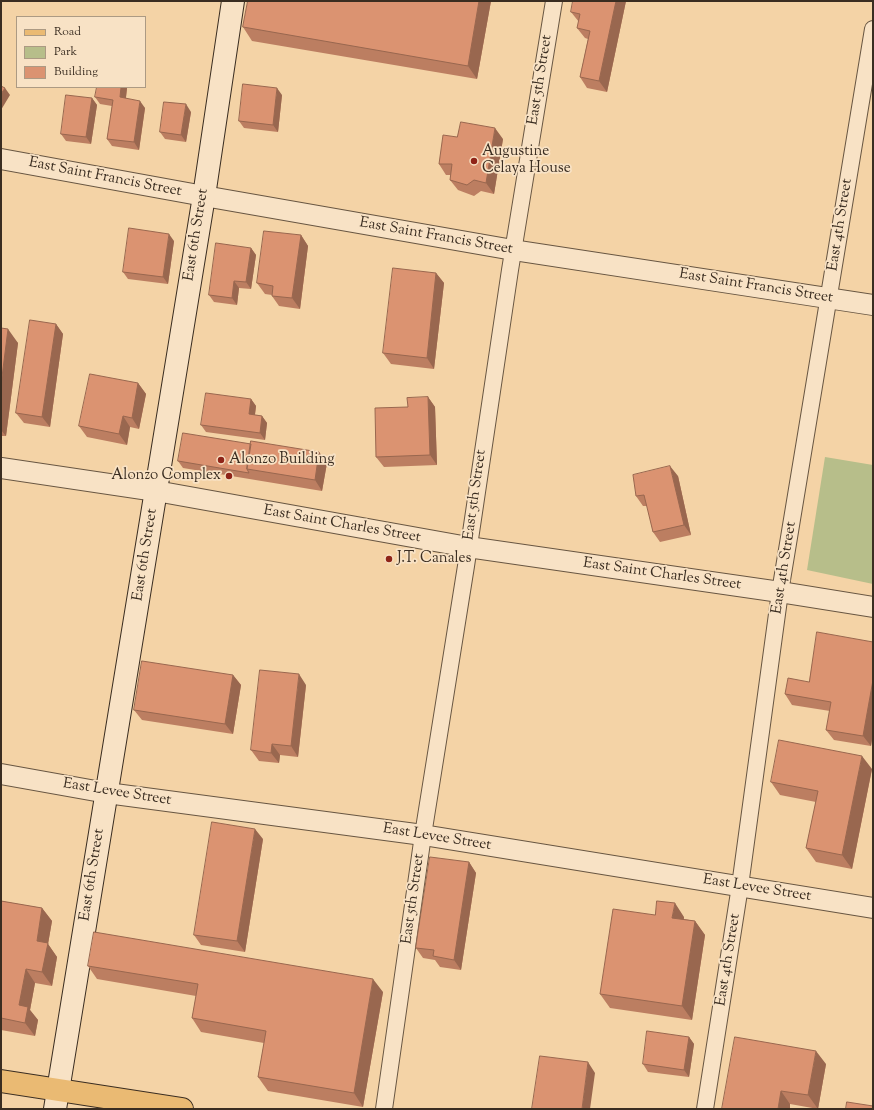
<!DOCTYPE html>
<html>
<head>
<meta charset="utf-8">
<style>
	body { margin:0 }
	#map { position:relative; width:874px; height:1110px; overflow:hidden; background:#f4d3a6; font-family:"Sorts Mill Goudy",serif }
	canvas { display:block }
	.frame { position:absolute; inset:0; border:2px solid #3a2d21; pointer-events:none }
	.legend { position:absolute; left:16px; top:16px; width:130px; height:72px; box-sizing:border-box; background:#f8e2c5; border:1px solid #ac9a83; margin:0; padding:5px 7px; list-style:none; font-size:12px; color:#3a2d21 }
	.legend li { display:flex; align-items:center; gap:8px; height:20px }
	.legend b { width:20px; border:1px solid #ac9a83 }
</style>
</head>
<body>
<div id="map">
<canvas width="874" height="1110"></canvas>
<div class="frame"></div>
<ul class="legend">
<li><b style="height:5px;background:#eaba73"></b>Road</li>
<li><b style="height:11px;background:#b7be8a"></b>Park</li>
<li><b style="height:11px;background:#db9371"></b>Building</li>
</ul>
</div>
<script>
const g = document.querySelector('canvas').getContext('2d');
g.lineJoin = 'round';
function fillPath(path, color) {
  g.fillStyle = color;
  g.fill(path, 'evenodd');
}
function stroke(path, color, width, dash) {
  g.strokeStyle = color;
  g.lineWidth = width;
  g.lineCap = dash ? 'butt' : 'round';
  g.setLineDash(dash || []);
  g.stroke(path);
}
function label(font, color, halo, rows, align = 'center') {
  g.font = font + ' "Sorts Mill Goudy",serif';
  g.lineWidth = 3.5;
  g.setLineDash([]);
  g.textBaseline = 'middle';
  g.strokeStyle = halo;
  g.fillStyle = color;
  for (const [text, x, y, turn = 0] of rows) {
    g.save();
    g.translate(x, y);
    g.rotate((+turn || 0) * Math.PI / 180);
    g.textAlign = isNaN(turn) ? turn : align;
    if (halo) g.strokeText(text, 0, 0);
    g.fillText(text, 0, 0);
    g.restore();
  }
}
fillPath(new Path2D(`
	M825 457 873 465V584L807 570Z`), '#b7be8a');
const minor = new Path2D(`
	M384 1109 423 835 466 566 510 270 554 1
	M705 1109 740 886 780 592 873 29`);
const tertiary = new Path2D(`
	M1 159 204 196 513 250 873 305
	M1 468 156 491 468 547 780 592 873 607
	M1 774 107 793 423 835 873 908`);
const secondary = new Path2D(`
	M55 1109 204 196 233 1`);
const primary = new Path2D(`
	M1 1081 182 1109`);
stroke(minor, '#685642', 18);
stroke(tertiary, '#685642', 22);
stroke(secondary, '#3a2d21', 24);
stroke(primary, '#3a2d21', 24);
stroke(minor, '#f8e2c5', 16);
stroke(tertiary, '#f8e2c5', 20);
stroke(secondary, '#f8e2c5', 22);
stroke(primary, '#eaba73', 22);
fillPath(new Path2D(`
	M248 1H491L477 79 252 41 243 27Z
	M626 1 607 92 587 88 580 77 588 39 585 38 577 28 579 22 571 12Z
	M127 88 126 98 145 108 139 150 112 146 107 139 112 106 100 104 95 97Z
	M282 95 278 132 244 128 239 121Z
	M92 98 97 105 91 144 66 141 61 134Z
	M191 112 186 142 165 139 160 132Z
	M457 137 503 139 494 194 481 191 474 196 458 190 450 180 451 175H446L439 164Z
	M301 235 308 246 300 309 279 306 272 296V295L265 294 257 283Z
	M174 241 168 284 128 279 123 272Z
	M251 248 256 255 251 289 239 288 237 305 214 302 209 295Z
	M436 273 444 283 434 369 391 364 383 353Z
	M56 324 63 334 50 427 24 423 16 413Z
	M1 328 18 343 6 436H1Z
	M138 383 146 394 139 429 130 427 127 445 87 437 79 426Z
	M428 397 435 407 437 465 384 467 376 457 408 407Z
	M251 399 256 406 255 415 262 416 267 423 265 440 206 432 201 425Z
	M251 444 319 452 327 463 322 491 183 468 178 461Z
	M678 476 691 535 660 542 653 532 647 506H643L636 496Z
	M873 642V733L871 746 834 740 826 730 830 711 792 705 785 694 809 682Z
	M233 675 241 685 233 734 142 720 134 710Z
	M306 685 298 757 280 755 279 763 259 761 251 750Z
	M872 769 852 869 816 862 806 848 816 802 780 795 771 782Z
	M263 839 245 952 201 945 194 935Z
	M469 862 476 873 461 970 440 967 435 960 423 958 416 948Z
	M1 901 42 908 52 921 48 944 57 957 52 986 35 983 30 1010 38 1020 35 1036 1 1030Z
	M655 915 684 917V919L695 921 705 935 692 1020 610 1008 600 994Z
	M88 966 383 992 363 1107 268 1091 258 1077 264 1043 201 1032 192 1018 196 996 97 979Z
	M689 1037 694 1044 689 1077 648 1072 643 1064Z
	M826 1064 818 1109 790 1104 722 1109Z`), '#bc7e61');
fillPath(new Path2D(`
	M479 1H491L477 79 468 66Z
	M616 1H626L607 92 599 81Z
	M121 87H127V88L125 105 120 97Z
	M5 88 10 95 1 110V94Z
	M277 88 282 95 278 132 273 125Z
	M92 98 97 105 91 144 86 137Z
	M140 101 145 108 139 150 134 142Z
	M186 104 191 112 186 142 181 135Z
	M495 128 503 139 494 194 486 183Z
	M169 234 174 241 168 284 163 277Z
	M301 235 308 246 300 309 292 298Z
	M251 248 256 255 251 289 246 282Z
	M436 273 444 283 434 369 427 358Z
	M234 281 239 288 237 305 232 298Z
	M56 324 63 334 50 427 42 417Z
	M8 329 18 343 6 436 1 430V385Z
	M138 383 146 394 139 429 132 418Z
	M428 397 435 407 437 465 430 455Z
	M251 399 256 406 254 421 249 414Z
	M123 416 130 427 127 445 119 434Z
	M262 416 267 423 265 440 260 433Z
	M319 452 327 463 322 491 315 480Z
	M670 466 678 476 691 535 684 525Z
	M299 674 306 685 298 757 291 746Z
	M233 675 241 685 233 734 225 724Z
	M873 680V733L871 746 863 736Z
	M272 744 280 755 279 763 271 753Z
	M862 756 872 769 852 869 842 855Z
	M255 829 263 839 245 952 237 941Z
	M469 862 476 873 461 970 454 960Z
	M675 903 684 917 682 931 672 918Z
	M42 908 52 921 48 944 57 957 52 986 42 972 37 941Z
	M695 921 705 935 692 1020 682 1006Z
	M26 969 35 983 30 1010 38 1020 35 1036 25 1023 19 1005Z
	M373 979 383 992 363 1107 354 1093Z
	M689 1037 694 1044 689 1077 684 1070Z
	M816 1051 826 1064 818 1109 808 1095Z
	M588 1062 595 1073 590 1109H582Z
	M781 1091 790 1104V1109H778Z`), '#99674f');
const building = new Path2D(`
	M248 1H479L468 66 243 27Z
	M573 1H616L599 81 580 77 590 31 577 28 580 14 571 12Z
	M243 84 277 88 273 125 239 121Z
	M1 86 5 88 1 94Z
	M97 87H121L120 97 140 101 134 142 107 139 113 100 95 97Z
	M66 95 92 98 86 137 61 134Z
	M164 102 186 104 181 135 160 132Z
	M461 122 495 128 486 183 474 180 467 185 450 180 452 164H439L443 135 457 137Z
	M129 228 169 234 163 277 123 272Z
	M264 231 301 235 292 298 272 296 273 286 257 283Z
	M216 243 251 248 246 282 234 281 232 298 209 295Z
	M393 268 436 273 427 358 383 353Z
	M30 320 56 324 42 417 16 413Z
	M1 328 8 329 1 385Z
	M90 374 138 383 132 418 123 416 119 434 79 426Z
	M206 393 251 399 249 414 262 416 260 433 201 425Z
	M428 397 430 455 376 457 375 408 408 407 407 398Z
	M183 433 251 444 247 469 249 473 178 461Z
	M251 441 319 452 315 480 247 469Z
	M670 466 684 525 653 532 644 495 636 496 633 475Z
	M817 632 873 642V680L863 736 826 730 831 702 785 694 788 678 809 682Z
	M142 661 233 675 225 724 134 710Z
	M260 670 299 674 291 746 272 744 271 753 251 750Z
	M779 740 862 756 842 855 806 848 818 791 771 782Z
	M212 822 255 829 237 941 194 935Z
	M430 857 469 862 454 960 433 956 434 950 416 948Z
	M1 901 42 908 37 941 48 943 42 972 26 969 19 1005 28 1007 25 1023 1 1018Z
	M657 901 675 903 672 918 695 921 682 1006 600 994 613 909 655 915Z
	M94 932 373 979 354 1093 258 1077 266 1031 192 1018 198 984 88 966Z
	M647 1031 689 1037 684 1070 643 1064Z
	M735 1037 816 1051 808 1095 781 1091 778 1109H722Z
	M540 1056 588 1062 582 1109H532Z
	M847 1102 873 1106V1109H846Z`);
fillPath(building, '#db9371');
stroke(building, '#99674f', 1);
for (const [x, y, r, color] of [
	[474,161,4,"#8f2418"],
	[221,460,4,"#8f2418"],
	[229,476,4,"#8f2418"],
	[389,559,4,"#8f2418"]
]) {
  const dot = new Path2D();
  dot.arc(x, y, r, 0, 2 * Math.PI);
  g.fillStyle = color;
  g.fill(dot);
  stroke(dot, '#f8e2c5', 1.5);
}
label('15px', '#3a2d21', '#f8e2c5', [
	["East 5th Street",541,80,-81],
	["East Saint Francis Street",105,178,11],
	["East 4th Street",841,225,-81],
	["East 6th Street",197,235,-81],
	["East Saint Francis Street",436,237,10],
	["East Saint Francis Street",756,287,9],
	["East 5th Street",476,495,-82],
	["East Saint Charles Street",342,525,10],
	["East 6th Street",146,555,-81],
	["East 4th Street",785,568,-81],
	["East Saint Charles Street",662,575,8],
	["East Levee Street",117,793,9],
	["East Levee Street",437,838,9],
	["East 6th Street",93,875,-81],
	["East Levee Street",757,889,9],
	["East 5th Street",414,899,-82],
	["East 4th Street",729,960,-81]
]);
label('15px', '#3a2d21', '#f8e2c5', [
	["Augustine",482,152],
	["Celaya House",482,169],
	["Alonzo Building",229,460],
	["Alonzo Complex",221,476,"right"],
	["J.T. Canales",397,559]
], 'left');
</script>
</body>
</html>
